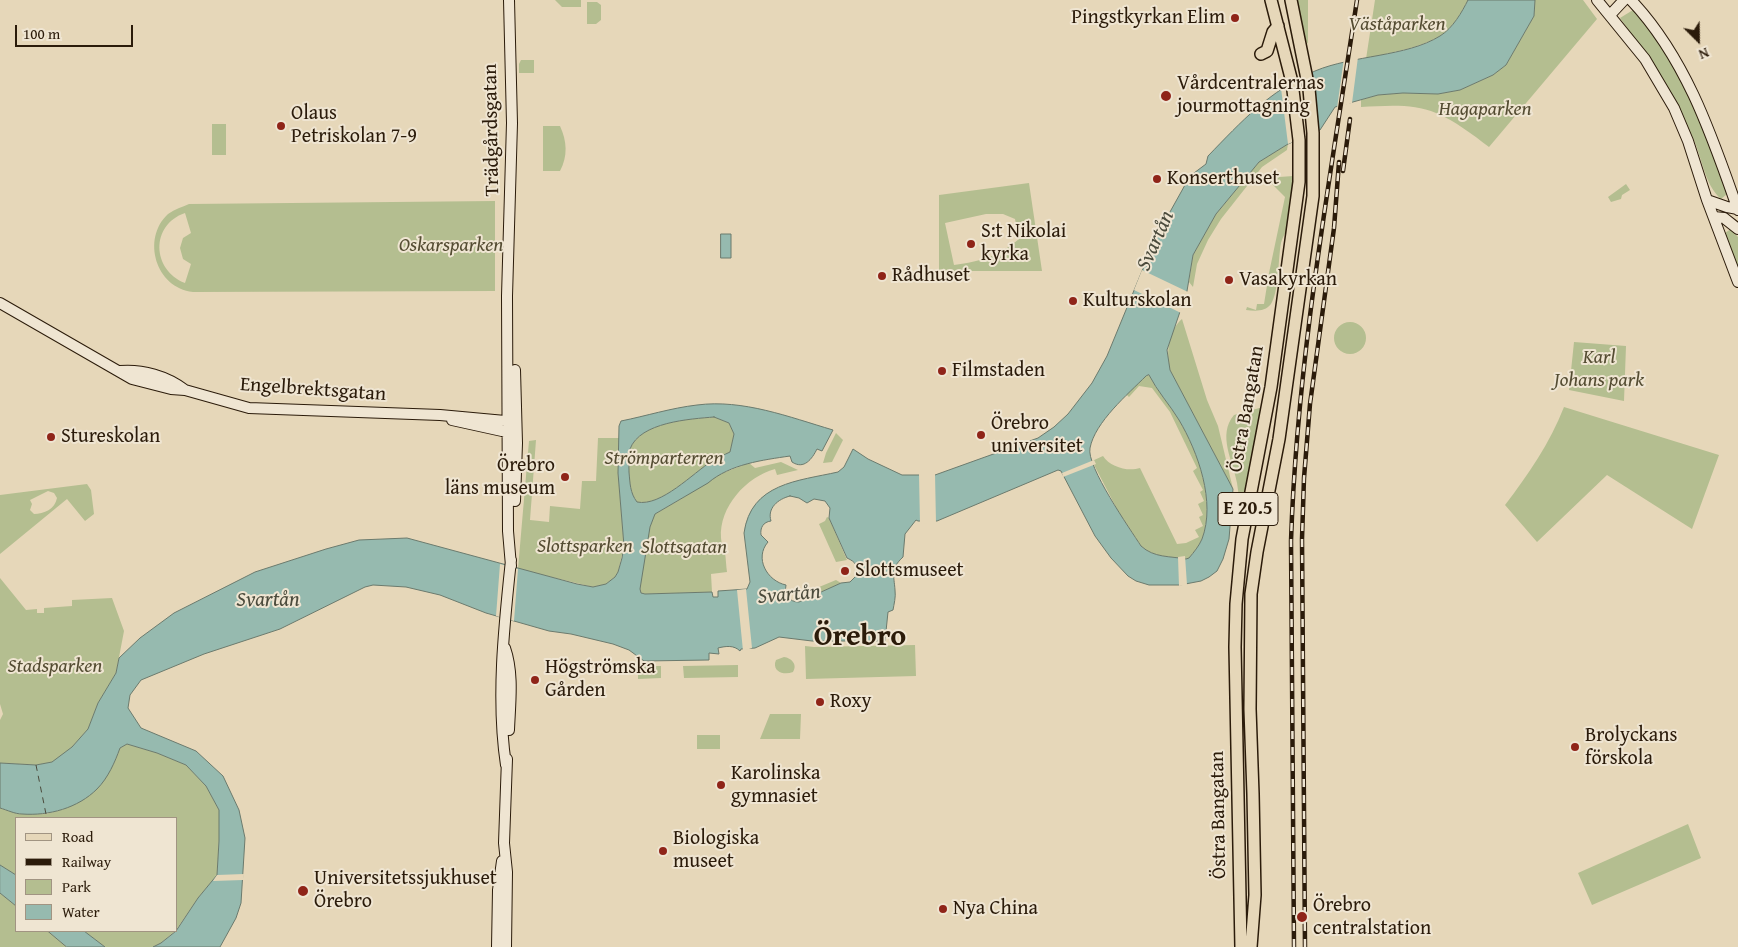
<!DOCTYPE html>
<html>
<head>
<meta charset="utf-8">
<style>
	body { margin:0 }
	#map { position:relative; width:1738px; height:947px; overflow:hidden; background:#e6d7b9; font-family:"Gentium Book Plus",serif }
	canvas { display:block }
	.legend { position:absolute; left:15px; top:817px; width:162px; height:115px; box-sizing:border-box; background:#efe5d2; border:1px solid #a19482; margin:0; padding:6px 9px; list-style:none; font-size:15px; color:#2b1b0a }
	.legend li { display:flex; align-items:center; gap:10px; height:25px }
	.legend b { width:25px; border:1px solid #a19482 }
	.north { position:absolute; left:1673px; top:15px; width:50px; height:50px; -webkit-text-stroke:4px #efe5d2; paint-order:stroke; rotate:157deg; font-size:14px; font-weight:700; line-height:20px; text-align:center; color:#2b1b0a }
	.north::after { content:''; display:block; margin:auto; width:18px; height:22px; background:#2b1b0a; clip-path:polygon(50% 0,100% 100%,50% 72%,0 100%) }
	.scale { position:absolute; left:15px; top:25px; width:118px; height:22px; box-sizing:border-box; border:2px solid #2b1b0a; border-top:0; padding-left:6px; font-size:15px; line-height:18px; white-space:nowrap; color:#2b1b0a; -webkit-text-stroke:4px #efe5d2; paint-order:stroke }
</style>
</head>
<body>
<div id="map">
<canvas width="1738" height="947"></canvas>
<ul class="legend">
<li><b style="height:6px;background:#e6d7b9"></b>Road</li>
<li><b style="height:6px;background:#2b1b0a"></b>Railway</li>
<li><b style="height:14px;background:#b4be90"></b>Park</li>
<li><b style="height:14px;background:#96baaf"></b>Water</li>
</ul>
<div class="north">N</div>
<div class="scale">100 m</div>
</div>
<script>
const g = document.querySelector('canvas').getContext('2d');
g.lineJoin = 'round';
function fillPath(path, color) {
  g.fillStyle = color;
  g.fill(path, 'evenodd');
}
function stroke(path, color, width, dash) {
  g.strokeStyle = color;
  g.lineWidth = width;
  g.lineCap = dash ? 'butt' : 'round';
  g.setLineDash(dash || []);
  g.stroke(path);
}
function label(font, color, halo, rows, align = 'center') {
  g.font = font + ' "Gentium Book Plus",serif';
  g.lineWidth = 4;
  g.setLineDash([]);
  g.textBaseline = 'middle';
  g.strokeStyle = halo;
  g.fillStyle = color;
  for (const [text, x, y, turn = 0] of rows) {
    g.save();
    g.translate(x, y);
    g.rotate((+turn || 0) * Math.PI / 180);
    g.textAlign = isNaN(turn) ? turn : align;
    if (halo) g.strokeText(text, 0, 0);
    g.fillText(text, 0, 0);
    g.restore();
  }
}
fillPath(new Path2D(`
	M555 0H581V7H562Z
	M1296 0H1308V44L1305 39Z
	M1375 0H1468C1462 12 1452 29 1440 36 1418 49 1390 52 1366 59Z
	M1535 0H1583L1597 19 1489 147C1472 134 1455 121 1436 113 1413 103 1385 106 1361 107V100L1378 95 1403 93 1438 94 1460 90 1493 75 1506 65 1534 16Z
	M587 2H597L601 5V20L596 24H587Z
	M1633 10C1679 62 1702 127 1727 191V194L1721 199C1704 184 1702 156 1692 136 1671 95 1648 56 1620 18Z
	M521 60H534V73H519V64Z
	M212 124H226V155H212Z
	M543 126H560C567 141 568 156 560 171H543Z
	M1288 144 1287 150 1262 167 1221 219 1208 240 1197 264 1193 287 1189 282 1193 255 1216 214 1259 162Z
	M1293 176C1292 193 1291 211 1287 229 1285 234 1282 238 1281 243 1278 259 1279 292 1271 304 1265 312 1255 311 1246 310L1247 307 1256 310 1257 304H1264L1269 273 1285 197 1266 178Z
	M1029 183 1042 271H939V195ZM986 214H1003L1015 219 1019 239C997 257 982 261 954 265L945 223Z
	M1626 184 1630 190 1622 195 1621 199 1611 202 1608 197Z
	M495 201V291L193 292C156 288 141 239 168 214 175 209 182 207 189 204ZM185 213 191 233 183 238 180 248 183 259 191 264 185 283C152 270 150 225 185 213Z
	M1731 229 1738 237V268L1725 233Z
	M1182 319 1207 400 1218 426 1233 489 1170 370C1166 353 1168 331 1182 319Z
	M1334 338a16 16 0 1 1 32 0a16 16 0 1 1-32 0Z
	M1574 342 1626 346 1624 401 1569 390Z
	M1149 375C1157 391 1170 405 1179 420 1198 452 1216 502 1202 539 1199 546 1194 552 1189 558L1186 559C1170 556 1154 558 1141 546L1119 513 1092 461 1103 456C1110 467 1128 472 1140 468L1177 544 1186 543 1199 537 1195 530 1203 526 1199 517 1203 515 1198 504 1204 501 1200 492 1203 490 1193 471 1197 468 1170 412 1152 388 1139 386 1129 397 1126 394 1146 376Z
	M1263 407 1243 516 1239 515C1239 505 1239 494 1237 483 1233 461 1217 435 1234 415Z
	M1564 407 1719 455 1692 529 1607 475 1537 542 1505 505C1528 475 1550 443 1564 407Z
	M714 417 729 423 734 434 730 452C724 455 718 457 712 461 693 473 661 507 637 502 630 493 630 483 629 472 629 465 628 456 630 449 640 422 690 419 714 417Z
	M836 433 843 440 832 462 823 463 826 453Z
	M598 438H619L618 473 624 546 618 572 615 577 606 584 593 587 518 569 529 441 536 440 530 520 549 522 550 506 580 509 582 481H596Z
	M781 462 798 470 777 475 775 469C746 477 719 507 721 538 721 543 724 548 725 553 726 559 726 566 727 572L711 574 712 592 645 594 641 593 640 589C643 565 644 536 655 514L681 499 715 476 749 463 755 468Z
	M87 484 91 490 94 514 85 521 67 499 0 554V495ZM48 491 54 493 57 498C55 509 44 514 34 514L30 510 32 504 30 500Z
	M827 517 829 518 847 560 836 562 819 524 825 521Z
	M0 578 26 610 37 609V613H44V608L72 606V600L112 598 124 631 116 673 98 703 88 729 72 747 53 762 36 765 0 763V720L3 714 0 704Z
	M836 580 841 583 808 598 805 596 807 592Z
	M915 645 916 676 806 679 805 646 814 647Z
	M784 657C791 658 798 664 793 672 785 675 774 673 775 663L776 660Z
	M738 665V677L684 678 683 666Z
	M638 666H661V678L638 679Z
	M770 714H801L800 739H760Z
	M697 735H720V749H697Z
	M127 744 157 753 186 765 206 786 219 810V841L217 875 198 898 176 930V818H16V875L0 865V808L21 814H46L64 809 114 763 120 748Z
	M1688 824 1701 858 1592 905 1578 873Z
	M0 893 16 906V931H48L67 947H0Z
	M84 931H175L161 943 153 947H105Z`), '#b4be90');
const water = new Path2D(`
	M1468 0H1535L1534 16 1506 65 1493 75 1460 90 1438 94 1403 93 1378 95 1335 107 1320 130 1288 144 1259 162 1216 214 1193 255 1187 291 1167 350 1170 370 1233 489 1229 539 1223 559 1217 571 1209 577 1201 581 1180 585H1149L1136 581 1128 576 1111 558 1095 536 1061 471 1058 470 937 521H918L916 520 905 534 903 557C890 569 894 575 895 590 896 597 894 604 893 610L888 612 885 641H812L779 637 755 648 741 649 740 651C734 645 726 646 718 648L719 654 709 653V660L644 661 629 650 613 644 571 634 549 631 486 613 440 595 406 587 373 585 365 587 280 629 204 654 141 680 130 695 128 708 141 728 196 751 223 776 239 810 245 838 241 903 236 918 220 947H153L161 943 176 931 198 898 217 875 219 841V810L206 786 186 765 157 753 127 744 120 748C115 762 108 778 97 789 78 808 49 816 22 814 15 814 7 810 0 808V763L36 765 52 762 72 747 88 729 98 703 116 673 119 658 140 638 174 613 255 572 326 549 359 540 407 538 577 584 593 587 606 584 615 577 618 572 622 558 624 546 618 473 619 426 621 421C646 416 671 408 697 405 743 399 789 417 833 430L822 451 817 449C812 459 804 470 792 462L790 456C763 460 730 464 708 483L655 514 650 527 640 589 641 593 645 594 712 592 713 597H718V591L747 589 750 582 744 533C751 483 798 481 838 472L844 467 853 449 868 459 902 475H935L1038 438 1054 427 1068 414 1092 383 1107 356 1156 237 1190 176 1206 164 1208 156C1242 121 1269 91 1315 71 1353 55 1406 57 1440 36 1453 28 1462 12 1468 0ZM1149 375C1157 391 1170 405 1179 420 1198 452 1216 502 1202 539 1199 546 1194 552 1189 558L1186 559C1170 556 1154 558 1141 546 1130 529 1086 466 1090 448 1095 422 1128 394 1146 376ZM714 417 729 423 734 434 730 452C724 455 718 457 712 461 693 473 661 507 637 502 630 493 630 483 629 472 629 465 628 456 630 449 640 422 690 419 714 417ZM790 496 799 498 807 503 814 499 825 501 830 508 829 518 847 558C856 562 858 566 857 575L850 582 841 583 799 602C789 602 784 595 786 585 767 581 754 558 768 542L761 535C760 528 763 522 771 521 767 508 778 499 790 496Z
	M721 234H731V258H721Z
	M0 865 16 875V906L0 893Z
	M48 931H84L105 947H67Z`);
fillPath(water, '#96baaf');
stroke(water, '#6b7a6d', 1);
fillPath(new Path2D(`
	M1358 57 1352 103 1337 108 1344 58Z
	M1312 71 1319 131 1288 144 1281 88Z
	M1142 270 1188 292 1181 313 1134 290Z
	M1094 460 1096 464 1063 477 1062 473Z
	M919 474H935L936 523 920 524Z
	M1185 556 1187 585 1179 586 1178 557Z
	M500 564 518 569 514 621 496 616Z
	M746 589 752 648 743 651 737 590Z
	M244 874 243 880 213 881 217 875Z`), '#e6d7b9');
stroke(new Path2D(`
	M36 765 46 814`), '#4b4b3c', 1, [6, 5]);
const secondary = new Path2D(`
	M509 0 512 123 507 296 508 531 511 566
	M1597 0 1645 59 1674 108 1688 141 1707 200 1738 282
	M1631 0C1686 58 1712 136 1738 210
	M1610 15 1624 0
	M1707 200 1727 207 1738 209
	M1714 217 1724 218 1738 229
	M0 303 132 379 171 389 185 390 249 408 440 415 516 422
	M120 371C142 369 167 376 185 390
	M452 420 502 431 514 432
	M515 501 517 443 515 370
	M505 648C514 674 510 703 509 730
	M506 765C496 699 504 626 511 560
	M497 947 498 890 502 861
	M506 947 507 872 504 843 507 759`);
const primary = new Path2D(`
	M1261 54 1267 51 1273 32 1278 26
	M1241 947 1235 647 1236 604 1242 539 1271 387 1299 182V140L1292 82 1271 0
	M1251 947 1255 895 1253 794 1250 709 1251 594 1257 552 1279 439 1313 196V133L1309 89 1291 0`);
stroke(secondary, '#2b1b0a', 12);
stroke(primary, '#2b1b0a', 14);
stroke(secondary, '#efe5d2', 10);
stroke(primary, '#e6d7b9', 11);
const rail = new Path2D(`
	M1343 171 1350 119
	M1294 947 1291 541C1297 359 1330 179 1357 0
	M1305 947 1302 539 1304 478 1310 404 1334 228 1339 162`);
stroke(rail, '#2b1b0a', 4.5);
stroke(rail, '#efe5d2', 2.5, [8]);
for (const [x, y, r, color] of [
	[1235,18,5,"#8f2418"],
	[1166,96,6,"#8f2418"],
	[281,126,5,"#8f2418"],
	[1157,179,5,"#8f2418"],
	[971,244,5,"#8f2418"],
	[882,276,5,"#8f2418"],
	[1229,280,5,"#8f2418"],
	[1073,301,5,"#8f2418"],
	[942,371,5,"#8f2418"],
	[981,435,5,"#8f2418"],
	[51,437,5,"#8f2418"],
	[565,477,5,"#8f2418"],
	[845,571,5,"#8f2418"],
	[535,680,5,"#8f2418"],
	[820,702,5,"#8f2418"],
	[1575,747,5,"#8f2418"],
	[721,785,5,"#8f2418"],
	[663,851,5,"#8f2418"],
	[303,891,6,"#8f2418"],
	[943,909,5,"#8f2418"],
	[1302,917,6,"#8f2418"]
]) {
  const dot = new Path2D();
  dot.arc(x, y, r, 0, 2 * Math.PI);
  g.fillStyle = color;
  g.fill(dot);
  stroke(dot, '#efe5d2', 2);
}
for (const [x, y, w] of [
	[1248,509,60]
]) {
  const box = new Path2D();
  box.roundRect(x - w / 2, y - 16.5, w, 33, 4);
  g.fillStyle = '#efe5d2';
  g.fill(box);
  stroke(box, '#2b1b0a', 1);
}
label('bold 19px', '#2b1b0a', null, [
	["E 20.5",1248,509]
]);
label('20px', '#2b1b0a', '#efe5d2', [
	["Pingstkyrkan Elim",1225,18,"right"],
	["Vårdcentralernas",1177,84],
	["jourmottagning",1177,107],
	["Olaus",291,114],
	["Petriskolan 7-9",291,137],
	["Konserthuset",1167,179],
	["S:t Nikolai",981,232],
	["kyrka",981,255],
	["Rådhuset",892,276],
	["Vasakyrkan",1239,280],
	["Kulturskolan",1083,301],
	["Filmstaden",952,371],
	["Örebro",991,424],
	["universitet",991,447],
	["Stureskolan",61,437],
	["Örebro",555,466,"right"],
	["läns museum",555,489,"right"],
	["Slottsmuseet",855,571],
	["Högströmska",545,668],
	["Gården",545,691],
	["Roxy",830,702],
	["Brolyckans",1585,736],
	["förskola",1585,759],
	["Karolinska",731,774],
	["gymnasiet",731,797],
	["Biologiska",673,839],
	["museet",673,862],
	["Universitetssjukhuset",314,879],
	["Örebro",314,902],
	["Örebro",1313,906],
	["centralstation",1313,929],
	["Nya China",953,909]
], 'left');
label('italic 20px', '#544c32', '#efe5d2', [
	["Väståparken",1397,25],
	["Hagaparken",1485,110],
	["Oskarsparken",451,246],
	["Karl",1599,358],
	["Johans park",1599,381],
	["Strömparterren",664,459],
	["Slottsparken",585,547],
	["Slottsgatan",684,548],
	["Stadsparken",55,667]
]);
label('20px', '#2b1b0a', '#efe5d2', [
	["Trädgårdsgatan",492,130,-91],
	["Engelbrektsgatan",313,390,4],
	["Östra Bangatan",1247,409,-80],
	["Östra Bangatan",1219,815,-91]
]);
label('italic 21px', '#4b4b3c', '#efe5d2', [
	["Svartån",1156,241,-66],
	["Svartån",789,595,-5],
	["Svartån",268,601]
]);
label('bold 30px', '#2b1b0a', '#efe5d2', [
	["Örebro",860,637]
]);
</script>
</body>
</html>
